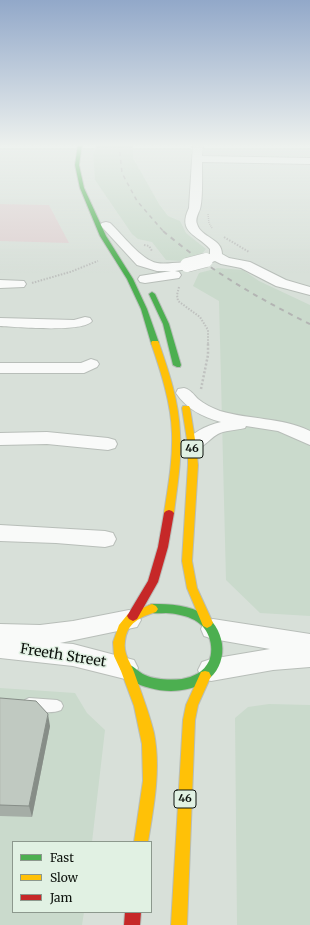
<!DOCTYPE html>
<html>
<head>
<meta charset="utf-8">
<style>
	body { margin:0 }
	#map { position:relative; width:310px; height:925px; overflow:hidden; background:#d8e0d9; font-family:Merriweather,serif }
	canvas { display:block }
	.legend { position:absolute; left:12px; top:841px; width:140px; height:72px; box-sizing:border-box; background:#e1f1e3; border:1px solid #8c988d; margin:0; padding:5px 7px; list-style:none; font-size:12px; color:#0d120d }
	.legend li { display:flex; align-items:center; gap:8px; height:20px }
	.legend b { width:20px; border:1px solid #8c988d }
</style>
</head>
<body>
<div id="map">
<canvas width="310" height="925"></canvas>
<ul class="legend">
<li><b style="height:5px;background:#4caf50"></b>Fast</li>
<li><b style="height:5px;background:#ffc107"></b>Slow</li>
<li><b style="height:5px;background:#c62828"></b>Jam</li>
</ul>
</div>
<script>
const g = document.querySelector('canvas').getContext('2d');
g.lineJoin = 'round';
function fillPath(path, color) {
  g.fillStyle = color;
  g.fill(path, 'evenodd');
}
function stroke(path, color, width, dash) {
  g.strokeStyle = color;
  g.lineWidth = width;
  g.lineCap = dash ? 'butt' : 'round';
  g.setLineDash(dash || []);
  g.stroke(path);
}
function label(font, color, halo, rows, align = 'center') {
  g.font = font + ' Merriweather,serif';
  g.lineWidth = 3;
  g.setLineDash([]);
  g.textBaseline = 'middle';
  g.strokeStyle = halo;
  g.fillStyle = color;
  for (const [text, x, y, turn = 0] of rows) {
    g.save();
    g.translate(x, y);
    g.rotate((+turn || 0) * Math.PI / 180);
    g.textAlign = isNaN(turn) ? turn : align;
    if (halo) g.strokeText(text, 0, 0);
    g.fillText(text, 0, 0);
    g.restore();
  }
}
fillPath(new Path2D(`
	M97 144H133V158L159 204 168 216 180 221 186 233 206 249 200 256 182 261 166 260 152 242 138 239 132 234 95 180 93 155Z
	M218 268 243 270 259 281 310 305V616L260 613 226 580 219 301 193 286 199 273Z
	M0 688 75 693 87 713 105 730 92 842H13V912H84L82 925H0Z
	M269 704 310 705V925H237L235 718 248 707Z`), '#cadacc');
fillPath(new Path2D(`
	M0 204 49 205 69 243 0 241Z`), '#ded1d1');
const lane = new Path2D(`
	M29 698 57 700 61 702 63 706 61 710C52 714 34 712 25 708L23 704 25 700Z`);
const street = new Path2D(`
	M193 144H203L202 156 310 158V164L202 162C202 174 203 199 200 209 198 214 195 219 197 224 201 238 222 238 222 254L229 258 250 262 286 280 310 287V295L276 286 241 268 221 264 215 261 206 264 202 263 200 260 202 257 210 254V249C197 234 177 233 189 208Z
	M106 222 110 223C122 234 141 260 157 263 167 265 178 261 188 263L189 266 188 269 175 271 179 272 181 275 179 278 145 283 140 282 138 279 140 276 171 271H157L137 265 102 227 100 225 102 223Z
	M0 280 24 281 26 284 24 287 0 288Z
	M85 317 90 318 92 321C84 333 16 327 0 326V318L74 320Z
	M91 359 97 361 99 364 97 367 84 373H0V363H81Z
	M184 388C191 390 193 394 198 399 204 404 212 408 220 411 250 420 281 417 310 431V445L278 431 246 426 245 428C237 430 228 430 220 433 207 439 201 454 185 450L183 446C192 432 205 426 221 422 202 417 187 409 176 393L178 389Z
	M47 432 108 438 115 440 117 444 115 448 108 450 47 444 0 445V433Z
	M0 525 105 531 113 533 116 539 113 545 105 547 56 543 0 541Z
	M129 610 137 613 141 620 137 627 60 643 73 644 134 660 138 668 134 676 125 679 73 666 0 658V624L40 625 73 621Z
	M213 619 310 634V667L273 670 211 681 202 678 198 670 202 662 211 659 270 649 213 639 204 636 201 629 204 622Z`);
const fast = new Path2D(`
	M78 144H82L79 165 84 188 106 236 133 279 147 309 159 343 158 345H152L151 343 141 309 127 279 100 236 80 188 75 165Z
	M152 292 155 294 169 324 181 365 180 367H177L173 365 163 324 149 294Z
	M152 604C170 604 190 605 205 615 227 631 229 666 206 681 191 692 167 693 150 688 138 685 125 679 120 668L122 664C131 661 137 672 145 675 156 680 170 680 182 679 193 677 204 672 209 661 212 654 212 645 209 637 203 619 183 614 166 613 160 613 154 614 148 612L146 609 148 606Z`);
const slow = new Path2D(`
	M152 341H158L159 343C169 372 179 402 180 433 182 460 177 487 174 513L172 515H166L164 513C168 487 173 460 172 433 171 403 161 372 151 343Z
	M183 406H189L190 408 196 446 198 465 192 561 197 588 213 623 211 626 207 628 203 626 187 588 182 561 188 465V446L182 408Z
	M152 604 156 606 158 609 156 612C140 617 127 623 125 641 123 654 130 661 134 672 141 692 149 712 154 733 161 769 154 806 148 842H134L143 781 142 744 134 706 121 671 114 656 113 642 119 625 128 614Z
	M205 671 209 672 211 676 198 705 195 720 187 925H171L183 720 186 705 201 672Z`);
const jam = new Path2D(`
	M169 510 172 511 174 513 168 547 158 582 137 619 133 621 129 619 127 616 148 581 158 547 164 513 166 511Z
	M125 912H141L140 925H124Z`);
stroke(lane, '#b8beb9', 2);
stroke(street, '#b8beb9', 2);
stroke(fast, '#b8beb9', 2);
stroke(slow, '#b8beb9', 2);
stroke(jam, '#b8beb9', 2);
stroke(new Path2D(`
	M208 214 209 223 212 228`), '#bfc1bf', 1.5, [1, 1]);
stroke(new Path2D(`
	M224 237 249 252
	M144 245 149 246 152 251
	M32 283 70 272 98 261
	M179 287 177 295 178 301 200 317 208 330V344`), '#bfc1bf', 2, [1.5, 1.5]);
stroke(new Path2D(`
	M201 389 208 355V343`), '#bfc1bf', 2.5, [2, 2]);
fillPath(lane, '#f9faf9');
fillPath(street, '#f9faf9');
fillPath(fast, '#4caf50');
fillPath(slow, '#ffc107');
fillPath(jam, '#c62828');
stroke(new Path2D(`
	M119 144 122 173 137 201 164 232`), '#b3b4b3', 1.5, [4, 4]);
stroke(new Path2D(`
	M163 231C208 269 257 298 310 324`), '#b3b4b3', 2, [5, 5]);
const streetBridge = new Path2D(`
	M187 265 206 260`);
stroke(streetBridge, '#b8beb9', 15, []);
stroke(streetBridge, '#f9faf9', 14);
fillPath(new Path2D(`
	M0 698 50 726 32 817 0 816Z`), '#a5ada6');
fillPath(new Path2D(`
	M48 714 50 726 32 817 29 806Z`), '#868d87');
const building = new Path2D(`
	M0 698 36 701 48 714 29 806 0 805Z`);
fillPath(building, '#c0c9c1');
stroke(building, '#868d87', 1);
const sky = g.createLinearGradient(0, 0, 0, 274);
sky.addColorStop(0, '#92a8c9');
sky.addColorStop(0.53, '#edf1ee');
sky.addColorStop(1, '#edf1ee00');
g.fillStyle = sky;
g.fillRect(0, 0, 310, 274);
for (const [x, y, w] of [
	[192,449,22],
	[185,799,22]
]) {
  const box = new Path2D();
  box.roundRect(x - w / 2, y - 9, w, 18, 3);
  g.fillStyle = '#e1f1e3';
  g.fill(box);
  stroke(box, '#0d120d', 1);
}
label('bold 11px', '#0d120d', null, [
	["46",192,449],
	["46",185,799]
]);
label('14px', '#0d120d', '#e1f1e3', [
	["Freeth Street",63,656,9]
]);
</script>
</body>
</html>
